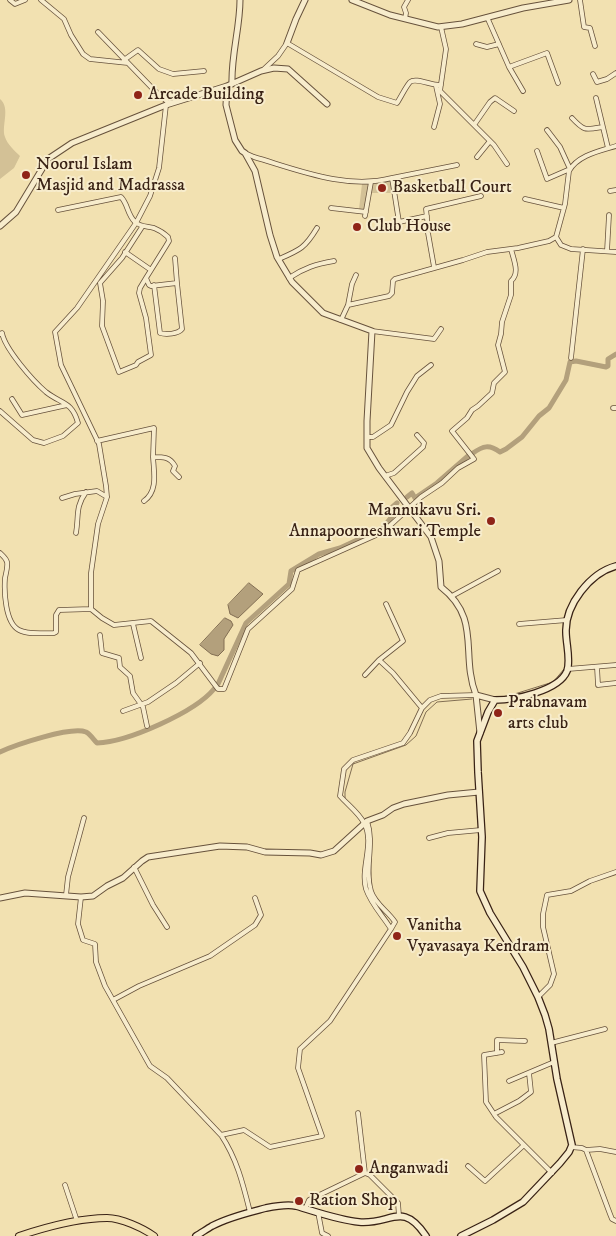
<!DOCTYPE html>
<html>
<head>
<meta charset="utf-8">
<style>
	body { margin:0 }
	canvas { display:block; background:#f2e1b1 }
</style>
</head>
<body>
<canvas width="616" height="1236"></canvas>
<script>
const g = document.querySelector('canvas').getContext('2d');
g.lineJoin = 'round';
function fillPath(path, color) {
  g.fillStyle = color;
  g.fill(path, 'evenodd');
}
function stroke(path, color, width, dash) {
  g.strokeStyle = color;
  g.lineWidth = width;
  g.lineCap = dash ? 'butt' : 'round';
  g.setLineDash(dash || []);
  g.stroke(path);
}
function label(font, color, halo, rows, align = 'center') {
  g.font = font + ' "IM FELL DW Pica",serif';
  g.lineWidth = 4;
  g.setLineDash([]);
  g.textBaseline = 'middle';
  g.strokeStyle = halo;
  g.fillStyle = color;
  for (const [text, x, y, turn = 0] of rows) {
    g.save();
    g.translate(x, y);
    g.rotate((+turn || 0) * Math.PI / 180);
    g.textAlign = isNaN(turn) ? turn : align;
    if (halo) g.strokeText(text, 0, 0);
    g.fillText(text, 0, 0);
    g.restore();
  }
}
fillPath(new Path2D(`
	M0 99C11 108 1 126 5 137 7 144 15 151 20 156L14 168 0 179Z
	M392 178 393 193H370L372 184Z
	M362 184H369L366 210 359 209Z`), '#d3c196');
const water = new Path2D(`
	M249 583 263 594 238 618 230 614 228 605Z
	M225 618 231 621 233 625 224 639V650L218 656 211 654 200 645Z`);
fillPath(water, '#b3a07c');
stroke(water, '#826e53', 1);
stroke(new Path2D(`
	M505 697 553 682 565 668
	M345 798V792L353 764 406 745 416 736 426 712 437 702 472 699
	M367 874 369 890
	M374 900 389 922`), '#826e53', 1);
stroke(new Path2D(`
	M473 453C483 446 489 444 500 452L506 449 522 437 539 416 549 408 566 380 570 362 576 361 606 367 608 366V359L616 354
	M407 497 412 493 415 498 437 483 468 456
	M218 684 246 623 289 584 291 571 319 554 340 548 383 528 393 515 389 510 397 503
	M0 752C15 745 71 726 86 732 90 734 94 740 97 743 128 742 195 712 214 689`), '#b3a07c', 5);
const minor = new Path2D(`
	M10 0 15 4 25 0
	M41 0 64 19 71 35 83 54 90 59 128 63
	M580 0 584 27 590 28 595 46
	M487 17 509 67 523 91
	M405 19 406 13 404 7 408 0
	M441 27 446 49 440 91 494 145 507 164
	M98 32 156 92 170 104
	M476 44 487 47 499 44
	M124 60 138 50 159 69 173 74 204 71
	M509 67 547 53 558 83
	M263 70 278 56 287 43 378 97 397 103C401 97 405 88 410 82 416 77 432 86 441 85
	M593 74 597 82 607 79 616 73
	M596 98 608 148
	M166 105 159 168 150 196 136 223 77 308 55 332 61 365 99 444 106 486 107 497 98 524 91 573V609L102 618 114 625 151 621 191 653 218 689H224L248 629 292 589 298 570 383 532 421 497 442 483 458 468 474 459 452 431 467 418 472 410 478 406 492 393 494 383 505 372 498 345 501 334 502 322 511 295V281C520 273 514 261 511 249
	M572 118C584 131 585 130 602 127
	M474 125 490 102 495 98 514 111
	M434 127 440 104 436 86
	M616 146C600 151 578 155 569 171L565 204 556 237 561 245 571 249 616 252
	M537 151 547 179 570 169 560 147 547 130
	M245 153 254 157C298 170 346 190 392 178L399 222 427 216
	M477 157 490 141
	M392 178 457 165
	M610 191 616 190
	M525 199 564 208
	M331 208 366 212
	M58 210 121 197C128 204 127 214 135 222 141 227 146 226 154 228 159 230 164 233 168 237L169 241 166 246 146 278 149 285 151 286 177 283 175 258
	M365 216 371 182
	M142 227 122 258 100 283 103 301 102 326 119 372 136 365 138 362 151 355 146 318 139 293 140 288 146 278
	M428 227 426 209 481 196
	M428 233 434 267
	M607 251 609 215
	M125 252 151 270
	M279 259C300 250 305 248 317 228
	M289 278C304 268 316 264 334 261
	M154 285 160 333C166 335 178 334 182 329L177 283
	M348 305 352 284 356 275
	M341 320 348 305 389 296 392 293 393 281 395 279 463 260 487 252 518 248 549 241 556 237
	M372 331 434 339 441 329
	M0 334 2 333C5 349 33 381 46 392 61 404 72 401 78 423L63 436 44 443 33 440 0 411
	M571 358 583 249
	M12 399 22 415 67 405
	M613 408H616
	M367 437H373L391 425 407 392 417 376 431 365
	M97 441 154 428 153 457C164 457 170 457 175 466L173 471 179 477
	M385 476 394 473 423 447 424 443 417 435
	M62 498 75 494 97 491 107 497
	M144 501C158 491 154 473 153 457
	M76 533C79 516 75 507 86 492
	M0 553C3 556 6 558 7 562 8 567 6 573 5 578 4 591 5 623 19 630 28 635 43 633 54 633L56 632V615L59 610 91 609
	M452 596 498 571
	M133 624 141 658
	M519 624 567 620
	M100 635 102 653 119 658 120 667 130 676 133 693 143 707 147 726
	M379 660 393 673 422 708
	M597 667 598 685 616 683
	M568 669 616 665
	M365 675 379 660 403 641 386 604
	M123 711 148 702 176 683 200 663
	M367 821C375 844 364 868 371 891 375 904 388 911 395 922L391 929
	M429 838 448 833 481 830
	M134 867 153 905 167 927
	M66 895 68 877 84 818
	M81 897 78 924 83 940 95 944 96 962 105 986 150 1066 167 1078 221 1135C237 1159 243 1184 250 1212
	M538 997 550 985 554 974 543 927V914L547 895 571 891 590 881 616 872
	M113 1000 139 986 210 956 255 925 261 915 255 898
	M551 1043 605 1029
	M502 1052 484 1055 486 1102 496 1117 552 1173
	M497 1053V1040L525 1041
	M509 1081 554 1062
	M358 1113 365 1173
	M494 1114 519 1101 531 1092 529 1073
	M221 1135 244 1130 270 1147 322 1136 298 1068 300 1049 330 1021 391 929C383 916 371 904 366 889 360 868 375 843 364 823 359 813 347 804 340 796L344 769 353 760 403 743 410 733 422 708 430 700 441 696 476 695
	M571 1147 582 1148 586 1150 610 1214 612 1219 616 1221
	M586 1150 600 1149 616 1152
	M468 1166 485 1181 524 1145
	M365 1173 370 1175 398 1203 399 1216
	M65 1185 77 1221
	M305 1209 309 1200 365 1173
	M318 1212 322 1233 328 1236`);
const tertiary = new Path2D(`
	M352 0 390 15 438 27 462 24 523 8 569 0
	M287 43 296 19 305 0
	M232 84C231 55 240 28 240 0
	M227 86 226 105 235 140 242 151 245 153 255 171 270 235 277 257 292 282 323 313 372 331 367 421V448L379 468 431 537 439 561 441 587C482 619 460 654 476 695L495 700
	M0 226 16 212 48 159 72 143 166 105 227 86 261 71 274 68 288 69 327 104
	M476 695 480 733
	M0 898 25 893 81 897 93 896 107 886 123 878 142 861 148 857 220 846 247 847 265 852 310 853 321 855 334 851 367 821 383 815 393 808 404 804 448 795 479 792`);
const secondary = new Path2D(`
	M196 1236C201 1233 207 1229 212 1226 229 1217 247 1213 266 1208 276 1206 287 1204 296 1206 317 1212 338 1220 359 1222 391 1225 402 1200 426 1236
	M461 1236 493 1220 523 1202 560 1163 569 1152 572 1145 557 1079 549 1029 545 1015 538 997 523 967 490 913 480 891 482 837 478 772 477 741 488 712 495 700C514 700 559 691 567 671 571 660 566 644 566 632 565 605 590 573 616 566`);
const primary = new Path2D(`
	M19 1236C46 1227 78 1218 107 1218 121 1218 143 1228 154 1236`);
stroke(minor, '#67523c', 5.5);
stroke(tertiary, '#67523c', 7);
stroke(secondary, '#392215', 8);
stroke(primary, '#392215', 8);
stroke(minor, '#f7eccc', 4);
stroke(tertiary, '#f7eccc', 5);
stroke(secondary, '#f7eccc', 5.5);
stroke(primary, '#f2e1b1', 6);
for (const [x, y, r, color] of [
	[138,95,5,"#8f2418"],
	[26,175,5,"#8f2418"],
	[382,188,5,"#8f2418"],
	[357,227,5,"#8f2418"],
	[491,521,5,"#8f2418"],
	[498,713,5,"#8f2418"],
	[397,936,5,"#8f2418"],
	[359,1169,5,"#8f2418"],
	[299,1201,5,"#8f2418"]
]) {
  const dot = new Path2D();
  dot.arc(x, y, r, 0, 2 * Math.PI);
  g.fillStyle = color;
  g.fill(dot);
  stroke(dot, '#f7eccc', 2);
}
label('18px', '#392215', '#f7eccc', [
	["Arcade Building",148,95],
	["Noorul Islam",36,165],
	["Masjid and Madrassa",36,186],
	["Basketball Court",392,188],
	["Club House",367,227],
	["Mannukavu Sri.",481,511,"right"],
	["Annapoorneshwari Temple",481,532,"right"],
	["Prabnavam",508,703],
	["arts club",508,724],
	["Vanitha",407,926],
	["Vyavasaya Kendram",407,947],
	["Anganwadi",369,1169],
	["Ration Shop",309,1201]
], 'left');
</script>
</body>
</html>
